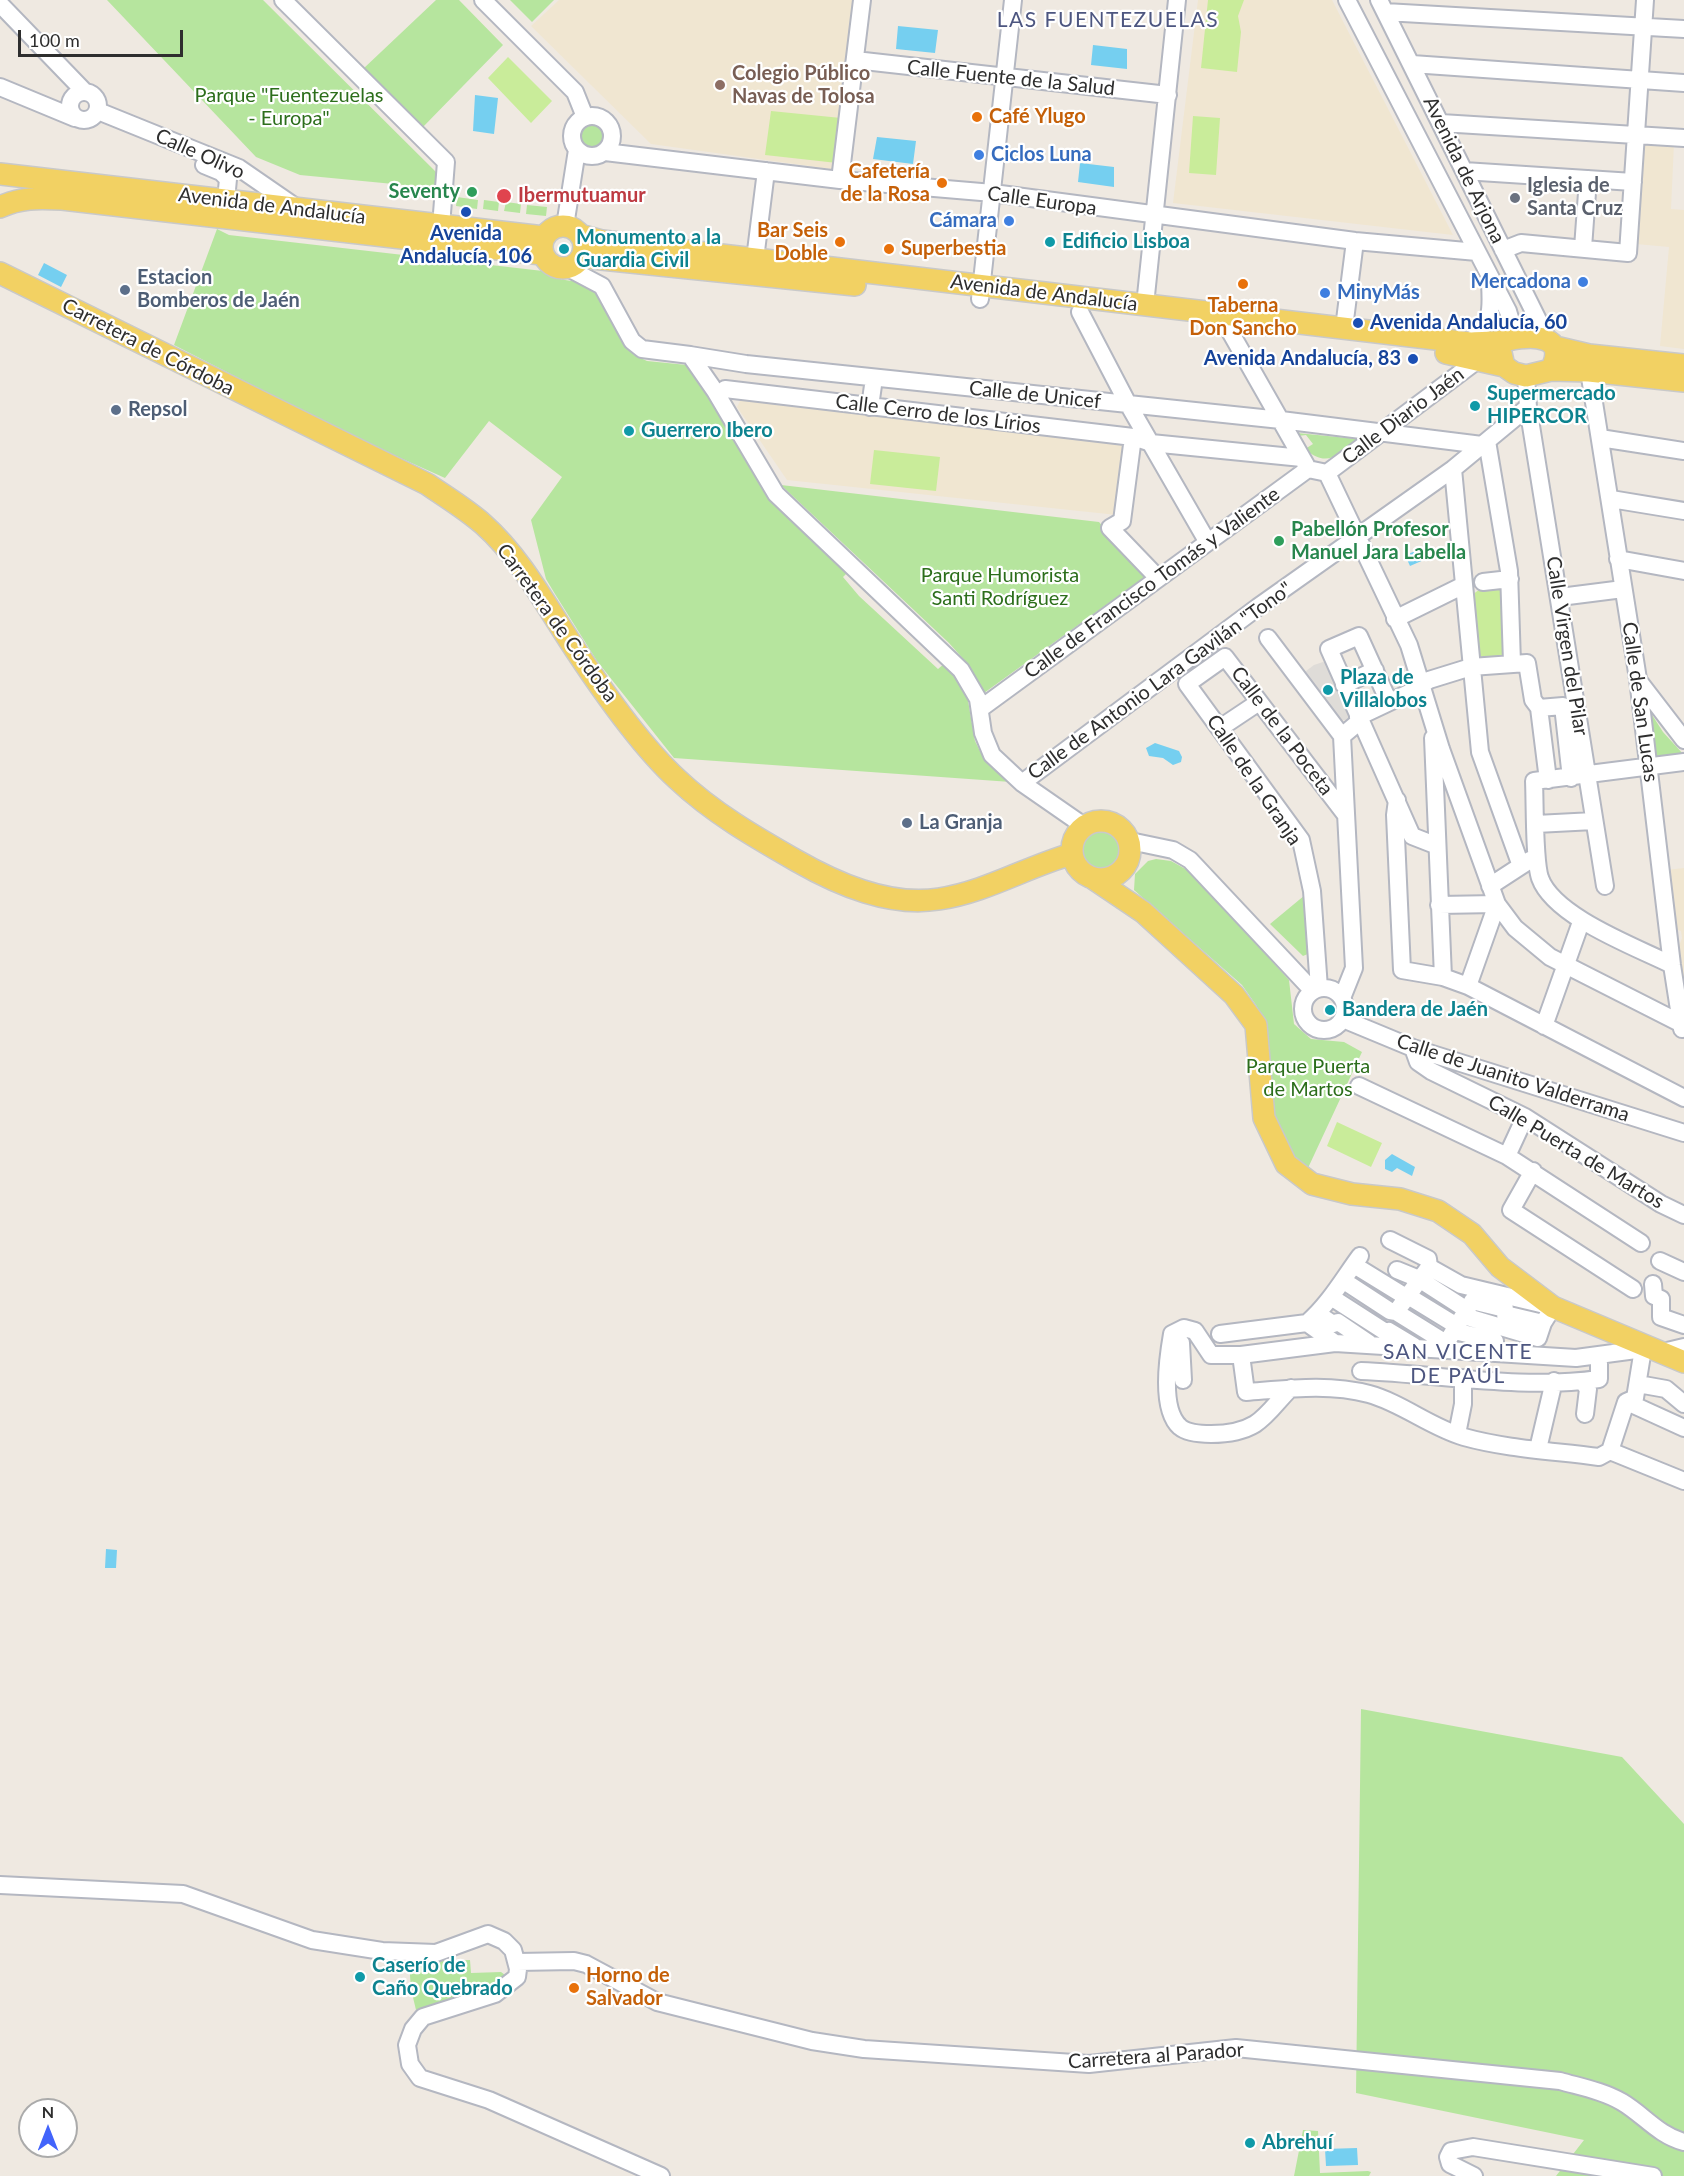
<!DOCTYPE html>
<html>
<head>
<meta charset="utf-8">
<style>
	body { margin:0 }
	#map { position:relative; width:1684px; height:2176px; overflow:hidden; background:#efe9e1; font-family:Lato,sans-serif }
	canvas { display:block }
	.north { position:absolute; left:18px; top:2098px; width:60px; height:60px; box-sizing:border-box; background:#fff; border:2px solid #ababab; border-radius:50%; rotate:0deg; font-size:16px; font-weight:700; line-height:24px; text-align:center; color:#2e2e2e }
	.north::after { content:''; display:block; margin:auto; width:21px; height:27px; background:#4264fb; clip-path:polygon(50% 0,100% 100%,50% 72%,0 100%) }
	.scale { position:absolute; left:18px; top:30px; width:165px; height:27px; box-sizing:border-box; border:3px solid #2e2e2e; border-top:0; padding-left:8px; font-size:18px; line-height:21px; white-space:nowrap; color:#2e2e2e; -webkit-text-stroke:4px #fff; paint-order:stroke }
</style>
</head>
<body>
<div id="map">
<canvas width="1684" height="2176"></canvas>
<div class="north">N</div>
<div class="scale">100 m</div>
</div>
<script>
const g = document.querySelector('canvas').getContext('2d');
g.lineJoin = 'round';
function fillPath(path, color) {
  g.fillStyle = color;
  g.fill(path, 'evenodd');
}
function stroke(path, color, width, dash) {
  g.strokeStyle = color;
  g.lineWidth = width;
  g.lineCap = dash ? 'butt' : 'round';
  g.setLineDash(dash || []);
  g.stroke(path);
}
function label(font, color, halo, rows, align = 'center') {
  g.font = font + ' Lato,sans-serif';
  g.lineWidth = 4.5;
  g.setLineDash([]);
  g.textBaseline = 'middle';
  g.strokeStyle = halo;
  g.fillStyle = color;
  for (const [text, x, y, turn = 0] of rows) {
    g.save();
    g.translate(x, y);
    g.rotate((+turn || 0) * Math.PI / 180);
    g.textAlign = isNaN(turn) ? turn : align;
    if (halo) g.strokeText(text, 0, 0);
    g.fillText(text, 0, 0);
    g.restore();
  }
}
fillPath(new Path2D(`
	M559 0H859L838 170 651 144 531 26Z
	M1198 0H1332L1453 235 1173 203Z
	M1640 141 1674 143 1671 209 1684 210V349L1660 346 1669 247 1636 244Z
	M743 395 1126 443 1117 515 787 480 737 407Z
	M1684 868V992L1678 949 1682 938 1681 931 1675 929 1666 870Z`), '#f0e6d1');
fillPath(new Path2D(`
	M107 0H263L436 172 435 188 300 175 256 157Z
	M436 0H459L503 45 422 128 363 69Z
	M510 0H554L532 22Z
	M579 134a13 13 0 1 1 26 0a13 13 0 1 1-26 0Z
	M457 197 478 200 477 209 456 206Z
	M484 200 499 202 498 211 483 209Z
	M506 202 521 204 520 213 504 211Z
	M527 205 547 207 546 216 526 214Z
	M217 229 229 235 543 271C558 283 575 279 592 285L634 355 647 361 687 365 702 381 768 498 848 572 843 577 859 596 938 669 945 663 967 695 975 741 982 755 1011 782 674 758 597 661 555 594 546 579 531 520 562 477 489 421 445 478 358 439 174 345Z
	M1297 433 1358 439V441C1339 455 1326 468 1305 449L1313 444 1306 435 1298 436Z
	M781 485 1099 522 1146 576 984 693 965 661 949 643Z
	M1647 707 1663 732 1684 755 1655 760Z
	M1081 849a20 20 0 1 1 40 0a20 20 0 1 1-40 0Z
	M1156 859 1171 861 1191 872 1289 980 1294 1024 1311 1039 1344 1042 1362 1052 1308 1168 1293 1156 1273 1120 1267 1026 1256 1005 1242 985 1134 890 1135 874 1148 861Z
	M1305 895 1310 953 1303 956 1270 924Z
	M1361 1709 1622 1757 1684 1824V2176H1556L1584 2140 1356 2093Z
	M470 1960 471 1973 501 1972 505 1975 495 1985 416 2010 411 1989 409 1962Z
	M1303 2130 1318 2131 1320 2173 1368 2171 1371 2172 1369 2176H1294Z`), '#b6e59e');
fillPath(new Path2D(`
	M1208 0H1244L1238 16 1241 32 1237 72 1201 68Z
	M508 57 552 101 531 123 488 78Z
	M771 111 841 118 837 163 765 155Z
	M1193 116 1220 118 1216 175 1189 173Z
	M874 450 940 457 936 491 870 484Z
	M1505 584 1510 659H1475L1472 595 1484 586Z
	M1337 1122 1382 1143 1371 1167 1327 1146Z`), '#c9ec9a');
fillPath(new Path2D(`
	M1329 660 1350 717 1346 720 1339 721 1302 674 1314 665Z`), '#dfdcd8');
fillPath(new Path2D(`
	M898 26 938 30 935 53 896 49Z
	M1093 45 1127 49V69L1091 65Z
	M475 95 498 98 494 134 473 131Z
	M877 137 916 141 913 164 873 159Z
	M1080 163 1114 167V187L1078 182Z
	M44 263 67 275 61 287 38 275Z
	M1421 549 1426 559 1410 566 1405 555Z
	M1155 743 1179 751 1182 757 1181 762 1173 765 1163 758 1149 756 1146 748Z
	M1392 1154 1415 1167 1412 1176 1397 1168 1392 1172 1385 1169V1160Z
	M106 1549 117 1550 116 1568H105Z
	M1357 2148 1358 2165 1326 2166 1325 2149Z`), '#75cff0');
const minor = new Path2D(`
	M283 0 446 162 441 226
	M483 0 575 92 585 117
	M1347 0 1508 311 1516 338
	M1379 0 1548 340
	M0 4 84 91
	M1385 12 1684 29
	M855 60 1168 95
	M1412 64 1684 83
	M0 87 75 118
	M70 106a14 14 0 1 1 28 0a14 14 0 1 1-28 0Z
	M98 111 239 168 297 208
	M572 136a20 20 0 1 1 40 0a20 20 0 1 1-40 0Z
	M1441 123 1684 138
	M605 152 840 180 993 193 1355 241 1477 252
	M204 165 221 172 228 179 226 200
	M1464 171 1633 182
	M840 180 862 0
	M565 226 577 150
	M1583 248 1588 179
	M1503 250 1521 243 1628 253 1645 0
	M755 259 766 171
	M568 268 602 286 632 341 642 349 690 355 715 391 776 494 961 670 978 699 983 733 992 755 1022 783 1084 826
	M980 299 1013 0
	M1145 305 1177 0
	M1080 312 1128 404 1207 541
	M1228 328 1306 465
	M1344 328 1355 241
	M1470 343C1491 320 1492 315 1490 284
	M690 355 746 364 1281 420 1482 445
	M1589 371 1638 679 1672 965 1682 1029
	M1526 376 1528 407 1605 886
	M725 389 1133 437 1151 443 1302 458
	M870 407 874 378
	M1133 437 1122 521 1110 528 1158 578
	M1600 438 1684 451
	M1487 441 1509 571 1512 663
	M1453 469 1480 752 1521 866
	M1327 473 1409 645 1441 749 1497 904 1515 928 1550 957 1680 1023
	M1327 473 1479 359
	M1611 499 1684 511
	M1618 559 1684 571
	M1483 582 1510 579
	M1560 597 1623 589
	M1395 619 1464 585
	M1268 638 1342 736
	M1638 680 1684 740
	M1344 685 1375 670
	M1389 702 1359 636 1329 649 1412 836 1435 845
	M980 709 1308 469 1327 473
	M1358 717 1415 690 1429 680 1471 667 1527 663 1533 700 1539 708
	M1220 728 1259 702
	M1433 738 1443 977
	M1548 780 1539 708 1563 706 1571 778
	M1022 783 1258 607 1453 469 1528 407
	M1397 800 1395 815 1402 970 1443 977 1468 986 1684 1098
	M1536 824 1594 821
	M1130 841 1173 850 1190 860 1313 991
	M1490 886 1530 860
	M1439 905 1497 904
	M1672 965C1636 947 1554 917 1540 878 1534 860 1535 803 1534 781L1684 762
	M1468 986 1497 904
	M1303 1009a21 21 0 1 1 42 0a21 21 0 1 1-42 0Z
	M1319 988 1312 891 1301 840 1187 684 1225 657 1345 814
	M1342 998 1354 968 1342 736 1360 721
	M1343 1019 1413 1048 1684 1133
	M1544 1026 1581 922
	M1413 1048 1418 1062 1431 1071 1525 1117 1661 1204 1684 1215
	M1359 1086 1507 1156 1641 1243
	M1507 1156 1525 1117
	M1533 1171 1511 1210 1633 1289
	M1660 1261 1684 1272
	M1354 1265 1406 1297
	M1429 1267 1461 1285 1553 1307 1543 1323 1505 1314V1309L1472 1301
	M1397 1270 1419 1279 1467 1310
	M1344 1281 1390 1311 1396 1312 1429 1267 1428 1259 1390 1240
	M1653 1284 1654 1296 1661 1299V1317L1684 1325
	M1408 1296 1457 1326
	M1331 1297 1387 1333 1389 1331 1414 1346
	M1396 1312 1446 1343
	M1318 1314 1333 1324 1338 1322 1369 1343
	M1464 1316 1538 1338 1543 1323
	M1307 1323C1329 1304 1343 1279 1360 1256
	M1455 1331 1495 1341
	M1172 1334 1181 1343 1183 1380
	M1220 1334 1307 1323 1335 1343
	M1442 1350 1469 1306
	M1663 1352 1684 1347
	M1241 1355 1246 1392C1286 1389 1329 1383 1369 1394 1402 1403 1430 1427 1464 1437 1507 1449 1555 1451 1599 1457L1610 1451
	M1361 1371C1439 1374 1521 1390 1599 1379V1355
	M1582 1381 1588 1389 1585 1414
	M1638 1384 1666 1389 1684 1404
	M1291 1388C1279 1399 1269 1415 1255 1424 1242 1432 1226 1434 1211 1434 1202 1434 1187 1433 1180 1427 1160 1409 1168 1357 1172 1334L1184 1328 1195 1331 1211 1355H1241L1335 1343 1576 1358 1651 1348
	M1627 1402 1684 1428
	M1457 1434 1463 1404V1378
	M1538 1449 1554 1381
	M1610 1451 1626 1402 1635 1398 1643 1349
	M1610 1451 1684 1481
	M0 1885 183 1894 312 1940 382 1951 436 1953 488 1934 504 1941 513 1950 518 1969 517 1977 495 1994 423 2017 413 2029 407 2045 410 2064 420 2078 489 2100 661 2176
	M517 1962 574 1961 586 1964 657 2002 812 2041 864 2049 1089 2064 1236 2048 1560 2081C1581 2087 1603 2091 1622 2102 1644 2115 1658 2135 1684 2142
	M1474 2176 1450 2164 1448 2157 1451 2151 1473 2147 1653 2176`);
const major = new Path2D(`
	M0 174 544 237
	M0 207C21 197 39 198 62 199L542 254
	M542 247a21 21 0 1 1 42 0a21 21 0 1 1-42 0Z
	M580 235 602 241 1470 343C1482 342 1496 343 1508 340 1532 335 1569 334 1551 370
	M582 257 855 285
	M0 273 427 484C446 497 466 509 483 524 519 556 543 600 569 640 597 683 640 745 677 779 713 813 755 837 797 861 839 885 890 907 939 899 986 892 1026 867 1072 854
	M1555 347 1589 355 1684 365
	M1446 353 1504 366
	M1501 353 1504 366 1514 373 1526 376 1551 370 1589 371 1684 381
	M1072 850a29 29 0 1 1 58 0a29 29 0 1 1-58 0Z
	M1094 879 1143 912 1234 995 1256 1025 1264 1118 1286 1164 1312 1184 1352 1194 1400 1199 1438 1211 1472 1234 1500 1267 1553 1307 1684 1362`);
stroke(minor, '#b4b7c1', 20);
stroke(major, '#c9c9c9', 24);
stroke(minor, '#fff', 16);
stroke(major, '#f2d163', 21);
for (const [x, y, r, color] of [
	[720,85,6,"#8d6e63"],
	[977,117,6,"#e8710a"],
	[979,155,6,"#3f7fe0"],
	[942,183,6,"#e8710a"],
	[472,192,6,"#2e9e5b"],
	[504,196,8,"#e0444e"],
	[1515,198,6,"#6b7280"],
	[466,212,6,"#1a4fb4"],
	[1009,221,6,"#3f7fe0"],
	[840,242,6,"#e8710a"],
	[1050,242,6,"#0f9aa8"],
	[564,249,6,"#0f9aa8"],
	[889,249,6,"#e8710a"],
	[1583,282,6,"#3f7fe0"],
	[1243,284,6,"#e8710a"],
	[125,290,6,"#5c6f8a"],
	[1325,293,6,"#3f7fe0"],
	[1358,323,6,"#1a4fb4"],
	[1413,359,6,"#1a4fb4"],
	[1475,406,6,"#0f9aa8"],
	[116,410,6,"#5c6f8a"],
	[629,431,6,"#0f9aa8"],
	[1279,541,6,"#2e9e5b"],
	[1328,690,6,"#0f9aa8"],
	[907,823,6,"#5c6f8a"],
	[1330,1010,6,"#0f9aa8"],
	[360,1977,6,"#0f9aa8"],
	[574,1988,6,"#e8710a"],
	[1250,2143,6,"#0f9aa8"]
]) {
  const dot = new Path2D();
  dot.arc(x, y, r, 0, 2 * Math.PI);
  g.fillStyle = color;
  g.fill(dot);
  stroke(dot, '#fff', 2);
}
label('bold 20px', '#785e54', '#fff', [
	["Colegio Público",732,74],
	["Navas de Tolosa",732,97]
], 'left');
label('20px', '#2e2e2e', '#fff', [
	["Calle Fuente de la Salud",1011,78,6],
	["Calle Olivo",200,154,24],
	["Avenida de Arjona",1464,170,64],
	["Calle Europa",1042,201,8],
	["Avenida de Andalucía",272,206,7],
	["Avenida de Andalucía",1044,293,7],
	["Carretera de Córdoba",148,347,27],
	["Calle de Unicef",1035,395,6],
	["Calle Cerro de los Lírios",938,414,7],
	["Calle Diario Jaén",1403,416,-37],
	["Calle de Francisco Tomás y Valiente",1152,583,-36],
	["Carretera de Córdoba",557,623,54],
	["Calle Virgen del Pilar",1567,646,81],
	["Calle de Antonio Lara Gavilán \"Tono\"",1160,681,-36],
	["Calle de San Lucas",1640,702,82],
	["Calle de la Poceta",1282,731,53],
	["Calle de la Granja",1254,780,56],
	["Calle de Juanito Valderrama",1513,1078,18],
	["Calle Puerta de Martos",1576,1152,31],
	["Carretera al Parador",1156,2056,-4]
]);
label('20px', '#2c6e1b', '#fff', [
	["Parque \"Fuentezuelas",289,96],
	["- Europa\"",289,119],
	["Parque Humorista",1000,576],
	["Santi Rodríguez",1000,599],
	["Parque Puerta",1308,1067],
	["de Martos",1308,1090]
]);
label('bold 20px', '#c56008', '#fff', [
	["Café Ylugo",989,117],
	["Cafetería",930,172,"right"],
	["de la Rosa",930,195,"right"],
	["Bar Seis",828,231,"right"],
	["Doble",828,254,"right"],
	["Superbestia",901,249],
	["Taberna",1243,306,"center"],
	["Don Sancho",1243,329,"center"],
	["Horno de",586,1976],
	["Salvador",586,1999]
], 'left');
label('bold 20px', '#366cbe', '#fff', [
	["Ciclos Luna",991,155],
	["Cámara",997,221,"right"],
	["Mercadona",1571,282,"right"],
	["MinyMás",1337,293]
], 'left');
label('bold 20px', '#5b616d', '#fff', [
	["Iglesia de",1527,186],
	["Santa Cruz",1527,209]
], 'left');
label('bold 20px', '#27864d', '#fff', [
	["Seventy",460,192],
	["Pabellón Profesor",1291,530,"left"],
	["Manuel Jara Labella",1291,553,"left"]
], 'right');
label('bold 20px', '#be3a42', '#fff', [
	["Ibermutuamur",518,196]
], 'left');
label('bold 20px', '#164399', '#fff', [
	["Avenida",466,234],
	["Andalucía, 106",466,257],
	["Avenida Andalucía, 60",1370,323,"left"],
	["Avenida Andalucía, 83",1401,359,"right"]
]);
label('bold 20px', '#0d838f', '#fff', [
	["Monumento a la",576,238],
	["Guardia Civil",576,261],
	["Edificio Lisboa",1062,242],
	["Supermercado",1487,394],
	["HIPERCOR",1487,417],
	["Guerrero Ibero",641,431],
	["Plaza de",1340,678],
	["Villalobos",1340,701],
	["Bandera de Jaén",1342,1010],
	["Caserío de",372,1966],
	["Caño Quebrado",372,1989],
	["Abrehuí",1262,2143]
], 'left');
label('bold 20px', '#4e5e75', '#fff', [
	["Estacion",137,278],
	["Bomberos de Jaén",137,301],
	["Repsol",128,410],
	["La Granja",919,823]
], 'left');
g.letterSpacing = '1.5px';
label('21px', '#4d5680', '#fff', [
	["LAS FUENTEZUELAS",1108,20],
	["SAN VICENTE",1458,1352],
	["DE PAÚL",1458,1376]
]);
g.letterSpacing = '0px';
</script>
</body>
</html>
